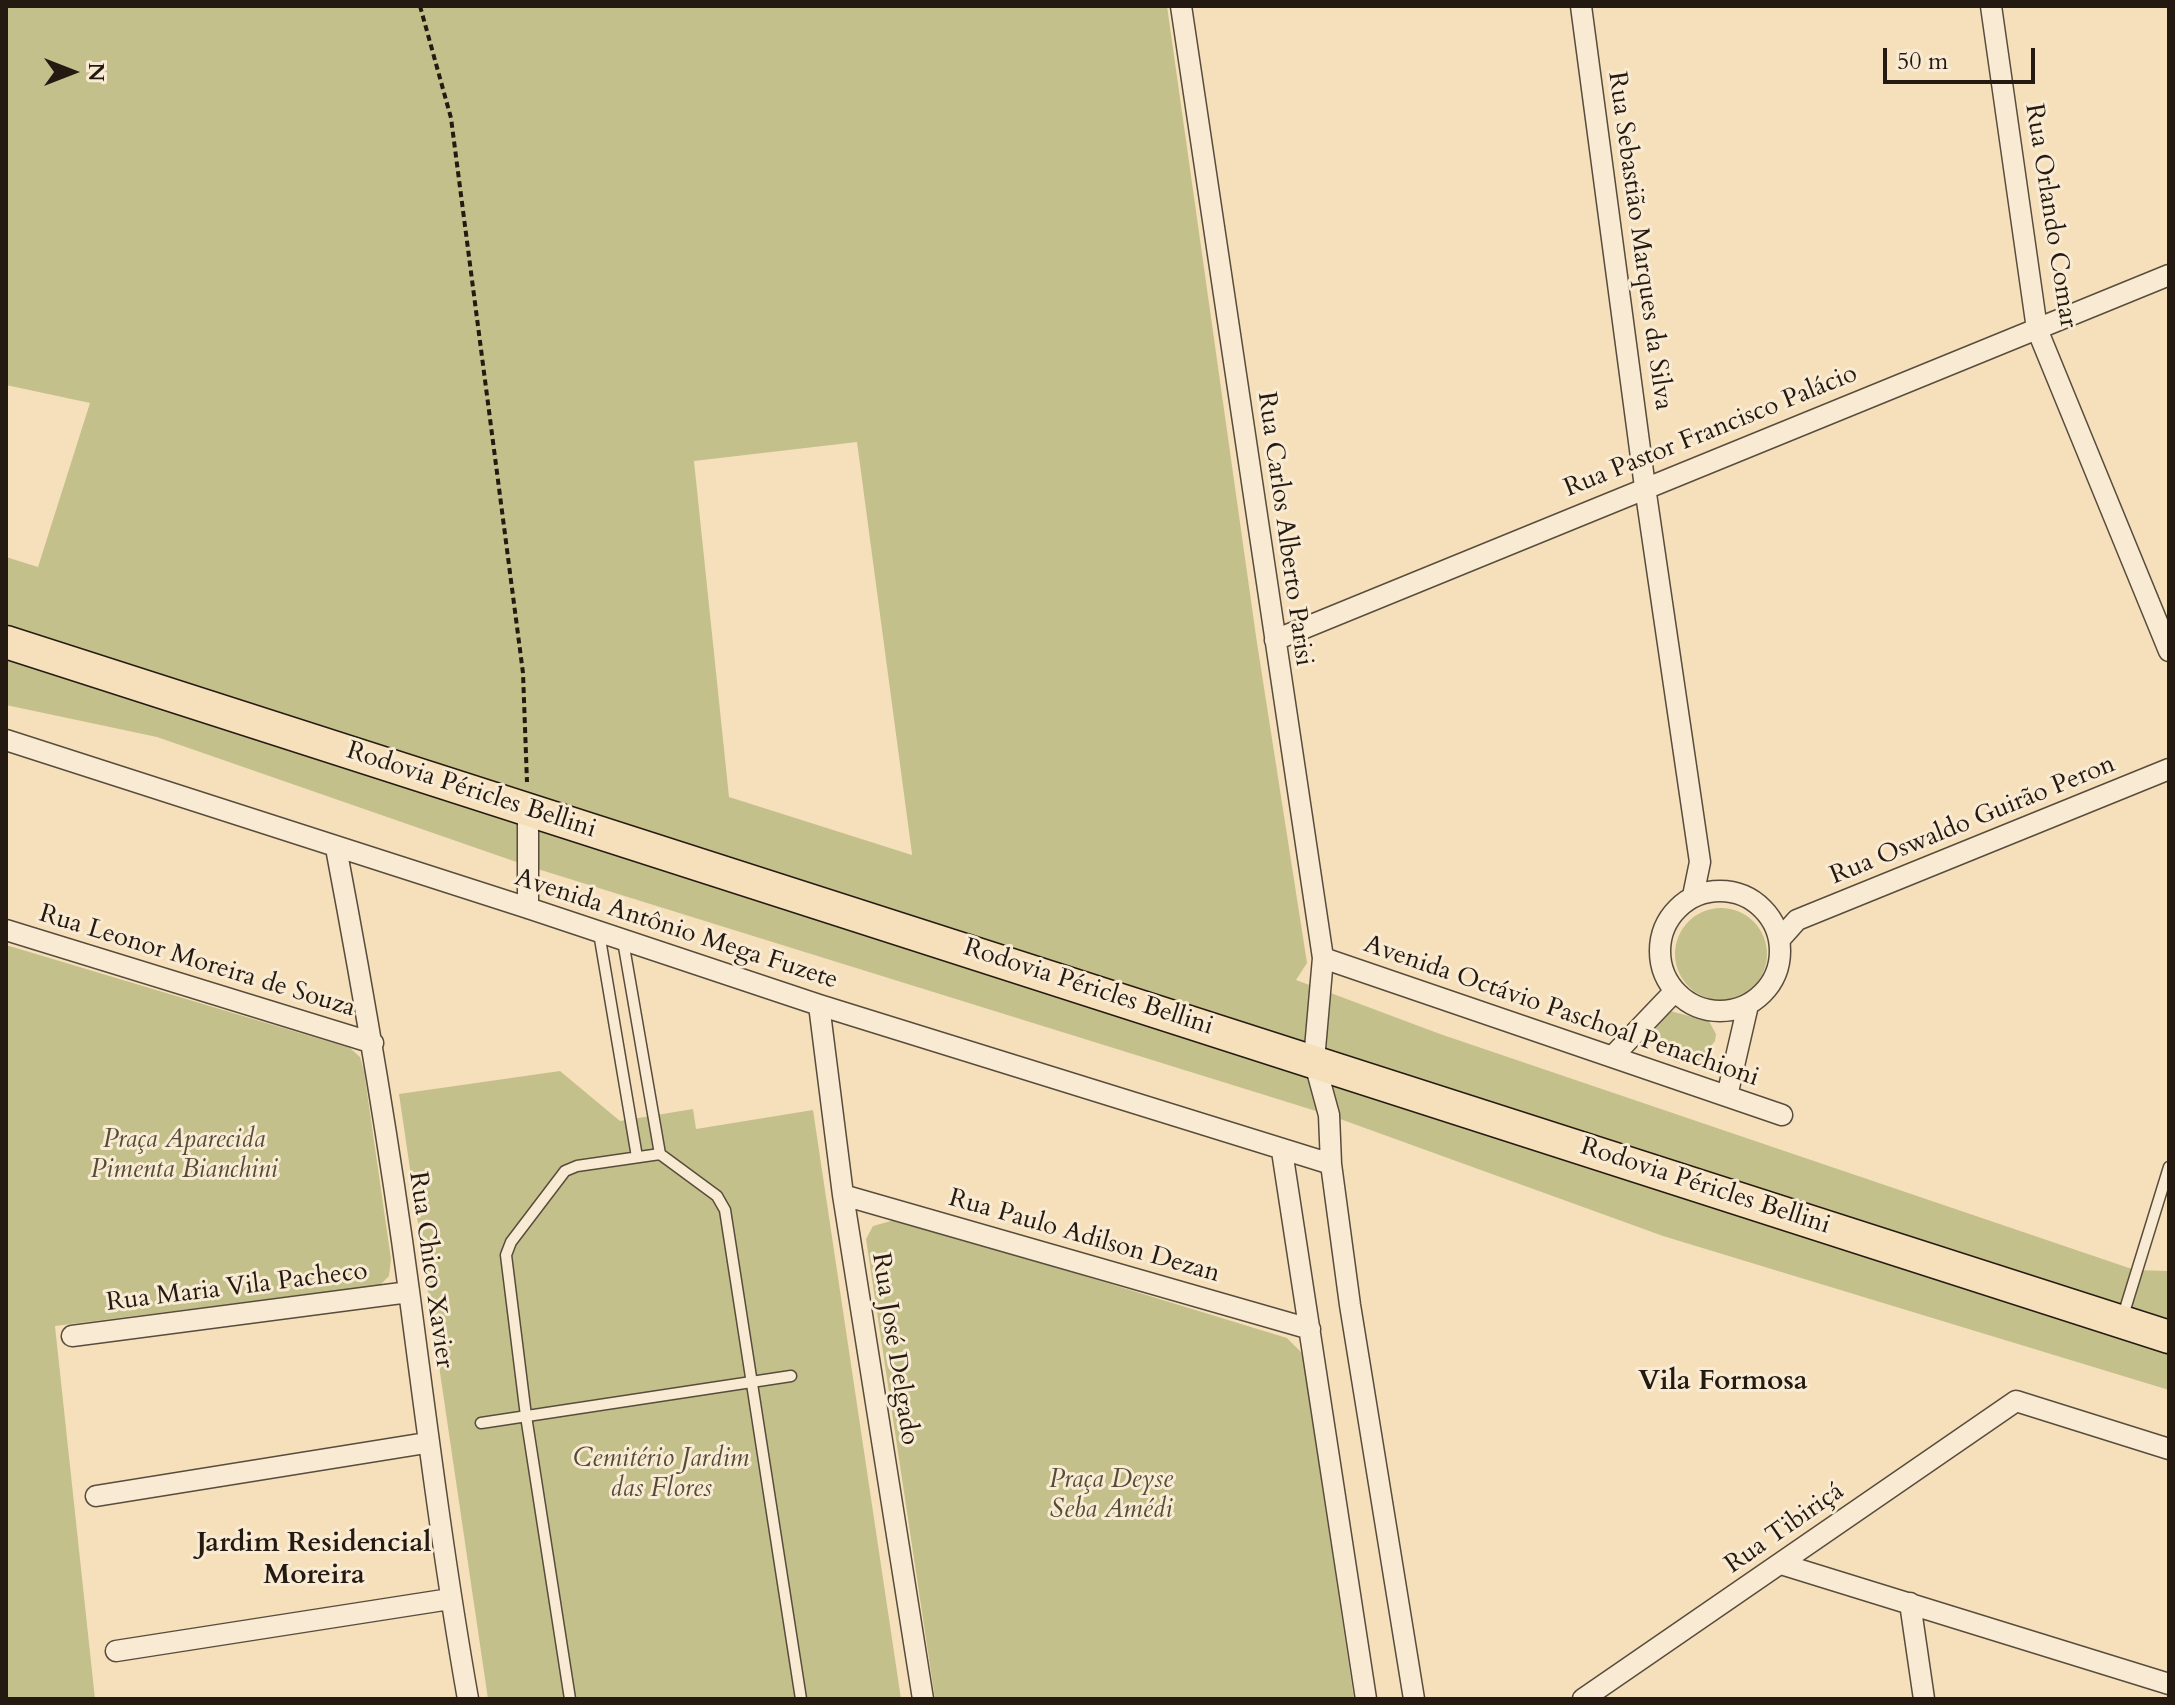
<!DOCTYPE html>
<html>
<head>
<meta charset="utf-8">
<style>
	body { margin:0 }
	#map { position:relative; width:2175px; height:1705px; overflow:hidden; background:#f6e0bb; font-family:Cardo,serif }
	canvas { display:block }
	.frame { position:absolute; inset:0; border:8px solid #241a11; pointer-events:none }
	.north { position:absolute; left:32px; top:32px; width:80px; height:80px; -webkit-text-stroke:6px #f9ebd3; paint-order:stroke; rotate:90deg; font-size:22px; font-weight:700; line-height:32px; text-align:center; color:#241a11 }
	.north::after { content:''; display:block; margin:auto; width:28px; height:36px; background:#241a11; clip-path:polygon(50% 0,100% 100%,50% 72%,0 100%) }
	.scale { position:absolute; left:1883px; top:48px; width:152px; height:36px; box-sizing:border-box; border:4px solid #241a11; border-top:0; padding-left:10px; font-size:24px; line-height:28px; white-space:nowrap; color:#241a11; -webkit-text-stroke:6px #f9ebd3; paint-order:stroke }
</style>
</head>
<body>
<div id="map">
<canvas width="2175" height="1705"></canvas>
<div class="frame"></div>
<div class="north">N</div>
<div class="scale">50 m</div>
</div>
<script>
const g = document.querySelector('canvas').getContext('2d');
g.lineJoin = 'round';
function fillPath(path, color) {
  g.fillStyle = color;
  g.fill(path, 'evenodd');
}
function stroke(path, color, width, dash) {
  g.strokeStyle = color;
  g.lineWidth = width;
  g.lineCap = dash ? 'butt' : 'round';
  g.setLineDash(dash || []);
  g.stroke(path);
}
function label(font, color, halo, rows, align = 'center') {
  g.font = font + ' Cardo,serif';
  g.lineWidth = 6;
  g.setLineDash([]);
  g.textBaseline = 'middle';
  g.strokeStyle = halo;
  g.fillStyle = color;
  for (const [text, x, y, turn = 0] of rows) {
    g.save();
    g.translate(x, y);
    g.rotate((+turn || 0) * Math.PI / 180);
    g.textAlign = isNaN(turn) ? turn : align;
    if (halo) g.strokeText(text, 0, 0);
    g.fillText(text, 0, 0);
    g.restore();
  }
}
fillPath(new Path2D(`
	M6 6H1167L1257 643 1307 963 1296 980 1440 1034 2135 1270 2169 1271V1390L1663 1236 1329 1115 528 866 157 737 6 705V557L38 567 90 403 6 385ZM857 442 912 854V855L729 797 694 461Z
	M1675 954a46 46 0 1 1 92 0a46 46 0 1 1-92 0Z
	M6 945 350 1048 360 1057 364 1071 391 1259 389 1276 380 1285 55 1326 95 1699H6Z
	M1666 1010 1709 1021 1716 1034 1715 1041 1700 1060C1675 1072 1648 1048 1652 1023Z
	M560 1071 620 1121 693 1109 696 1129 813 1110 901 1699H488L399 1094Z
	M898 1219 1287 1338 1302 1353 1354 1699H935L866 1239 873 1226Z`), '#c4c08b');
const service = new Path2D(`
	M599 933 637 1157
	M623 941 660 1154
	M2122 1319 2169 1167
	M481 1423 791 1376
	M570 1699 526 1416 506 1255 511 1242 565 1171 577 1166 660 1154 717 1196 725 1210 801 1699`);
const minor = new Path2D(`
	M1181 6 1323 958 1314 1060 1329 1115 1331 1164 1350 1305 1414 1699
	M1581 6 1645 487 1700 862 1693 896
	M1991 6 2037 329 2169 651
	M1275 640 2169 275
	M6 740 528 908 819 1005 1331 1164
	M528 810V908
	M336 848C364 995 389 1142 409 1291 427 1427 444 1563 468 1699
	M1660 951a60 60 0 1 1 120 0a60 60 0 1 1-120 0Z
	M6 930 373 1043
	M1780 939 1797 920 2169 769
	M1323 958 1782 1115
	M819 1005 843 1195 923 1699
	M1613 1056 1675 991
	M1727 1096 1748 1005
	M1282 1151 1366 1699
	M843 1195 1310 1329
	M72 1336 409 1292
	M96 1496 426 1443
	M1781 1564 2169 1684
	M1910 1603 1924 1699
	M116 1651 450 1599
	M1583 1699 2016 1401 2169 1449`);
const primary = new Path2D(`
	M6 642 2169 1337`);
stroke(service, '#584c3c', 13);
stroke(minor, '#584c3c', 23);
stroke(primary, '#241a11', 35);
stroke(new Path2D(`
	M420 6 451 118 523 673 527 782`), '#241a11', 4, [6, 4]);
stroke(service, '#f9ebd3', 10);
stroke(minor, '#f9ebd3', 20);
stroke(primary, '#f6e0bb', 32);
label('26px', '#241a11', '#f9ebd3', [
	["Rua Orlando Comar",2050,216,81],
	["Rua Sebastião Marques da Silva",1639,241,82],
	["Rua Pastor Francisco Palácio",1711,432,-22],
	["Rua Carlos Alberto Parisi",1284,529,82],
	["Rodovia Péricles Bellini",471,791,18],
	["Rua Oswaldo Guirão Peron",1973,821,-22],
	["Avenida Antônio Mega Fuzete",676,930,18],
	["Rua Leonor Moreira de Souza",197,962,17],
	["Rodovia Péricles Bellini",1088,988,18],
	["Avenida Octávio Paschoal Penachioni",1561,1012,19],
	["Rodovia Péricles Bellini",1705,1187,18],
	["Rua Paulo Adilson Dezan",1084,1237,16],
	["Rua Chico Xavier",430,1270,82],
	["Rua Maria Vila Pacheco",237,1288,-7],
	["Rua José Delgado",894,1349,81],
	["Rua Tibiriçá",1785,1529,-35]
]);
label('italic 26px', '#544c36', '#f9ebd3', [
	["Praça Aparecida",184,1141],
	["Pimenta Bianchini",184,1171],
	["Cemitério Jardim",661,1460],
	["das Flores",661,1490],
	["Praça Deyse",1111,1481],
	["Seba Amédi",1111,1511]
]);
label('bold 28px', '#241a11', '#f9ebd3', [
	["Vila Formosa",1723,1383],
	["Jardim Residencial",314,1545],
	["Moreira",314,1577]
]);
</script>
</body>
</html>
